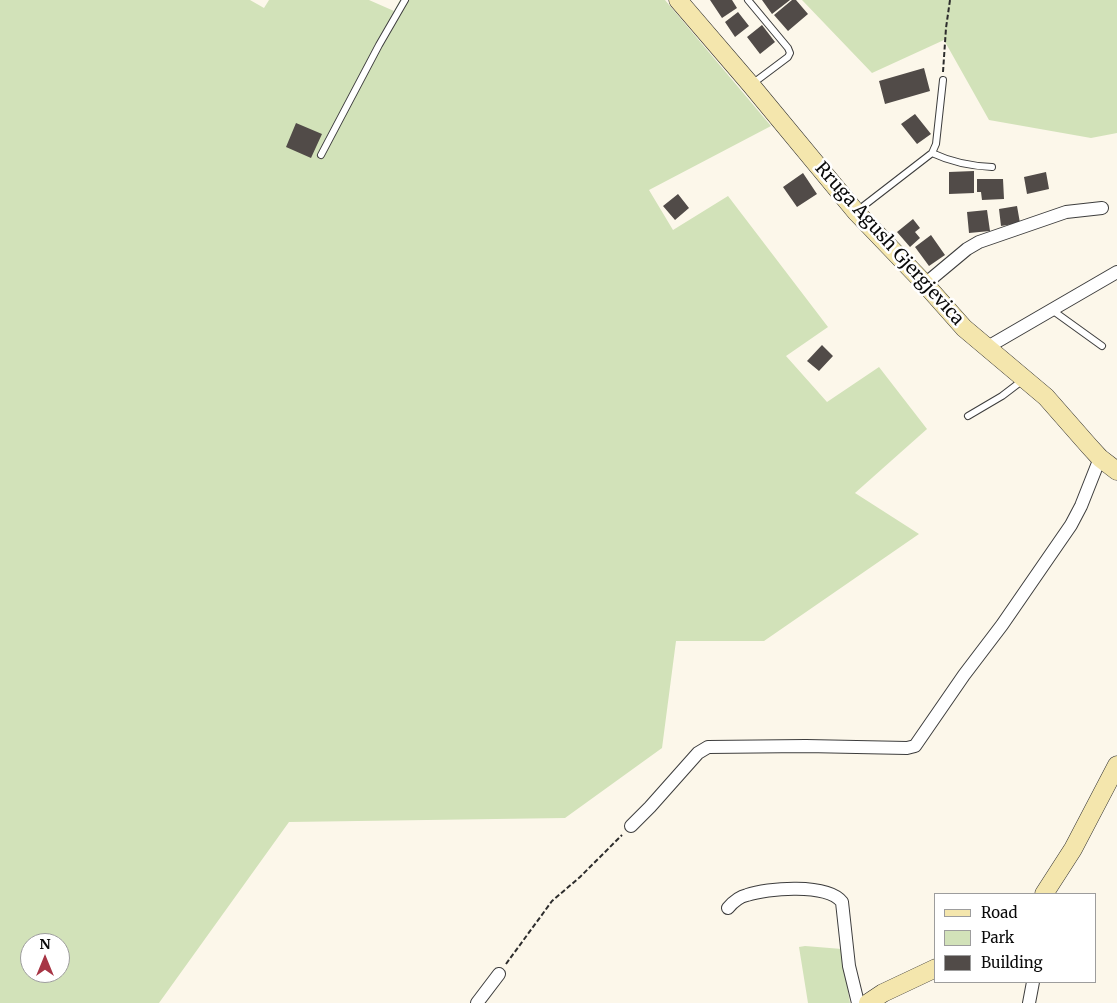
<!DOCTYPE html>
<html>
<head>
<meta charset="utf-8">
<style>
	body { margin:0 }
	#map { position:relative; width:1117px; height:1003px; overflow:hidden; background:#fcf7ea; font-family:Merriweather,serif }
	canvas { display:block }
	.legend { position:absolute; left:934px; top:893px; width:162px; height:90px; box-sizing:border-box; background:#fff; border:1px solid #9d9d9d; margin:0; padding:6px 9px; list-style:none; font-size:15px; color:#0a0a0a }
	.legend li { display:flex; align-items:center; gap:10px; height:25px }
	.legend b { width:25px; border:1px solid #9d9d9d }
	.north { position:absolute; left:20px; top:933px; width:50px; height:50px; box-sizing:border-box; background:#fff; border:1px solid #9d9d9d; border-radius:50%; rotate:0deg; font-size:14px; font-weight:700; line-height:20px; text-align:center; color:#0a0a0a }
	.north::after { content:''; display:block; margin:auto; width:18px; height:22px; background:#a73545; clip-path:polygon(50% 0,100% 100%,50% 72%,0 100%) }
</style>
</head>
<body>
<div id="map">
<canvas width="1117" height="1003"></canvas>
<ul class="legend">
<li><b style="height:6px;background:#f4e6ad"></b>Road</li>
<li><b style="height:14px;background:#d2e2b9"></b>Park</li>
<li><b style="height:14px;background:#514b48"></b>Building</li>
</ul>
<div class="north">N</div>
</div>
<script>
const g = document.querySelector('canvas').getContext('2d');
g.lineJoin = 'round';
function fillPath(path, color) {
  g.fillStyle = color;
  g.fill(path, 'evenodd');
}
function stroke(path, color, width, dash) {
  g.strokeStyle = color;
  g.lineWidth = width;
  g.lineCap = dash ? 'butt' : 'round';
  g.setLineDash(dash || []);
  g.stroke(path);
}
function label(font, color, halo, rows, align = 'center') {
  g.font = font + ' Merriweather,serif';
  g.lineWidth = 5;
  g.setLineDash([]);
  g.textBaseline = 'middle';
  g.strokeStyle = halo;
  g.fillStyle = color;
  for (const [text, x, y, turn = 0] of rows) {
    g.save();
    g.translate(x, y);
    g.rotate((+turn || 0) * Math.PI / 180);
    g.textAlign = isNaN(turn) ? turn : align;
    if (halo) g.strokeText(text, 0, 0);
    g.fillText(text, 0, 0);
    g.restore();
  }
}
fillPath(new Path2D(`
	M0 0H250L264 8 269 0H369L394 11 400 0H665L771 126 649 190 673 230 728 196 828 327 786 356 827 402 879 367 927 429 855 493 919 534 764 641H676L662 748 565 818 289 822 159 1003H0ZM30 943H60V973H30Z
	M802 0H1117V133L1091 138 989 120 944 40 872 73Z
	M805 946 842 949 844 953 845 974 850 1003H808L799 947Z`), '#d2e2b9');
fillPath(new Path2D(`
	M710 0H732L737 8 722 18Z
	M762 0H790L772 14Z
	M792 0H796L808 14 788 31 774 15Z
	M738 12 749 26 735 37 725 22Z
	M762 25 775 42 760 54 747 37Z
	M924 68 930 91 885 104 879 81Z
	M915 114 931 134 917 144 901 124Z
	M296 123 322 134 311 158 286 147Z
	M974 171V193L949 194V172Z
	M1046 172 1049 189 1027 194 1024 177Z
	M803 173 817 194 797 207 783 187Z
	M977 179H1003L1004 199 982 200 981 192H977Z
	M678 194 689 208 675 220 663 206Z
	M1017 206 1020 223 1001 226 999 209Z
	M987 210 990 231 969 233 967 212Z
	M913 219 920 228 915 232 920 238 910 247 897 232Z
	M931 235 945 255 929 266 915 247Z
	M822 345 833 356 819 371 807 361Z`), '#514b48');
const lane = new Path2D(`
	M748 0 788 48 790 53 788 57 752 84
	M932 153C951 162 970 166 992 167
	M321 155 379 45 405 0
	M857 211 932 153 936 144 943 80
	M1052 310 1102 346
	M968 416 1002 396 1023 380`);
const street = new Path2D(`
	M925 284 967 249 979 242 1066 212 1102 208
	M986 348 1117 272
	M631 826 650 807 698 753 708 747 806 746 907 748 915 746 964 675 1002 625 1071 525 1081 506 1100 458
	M728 908C733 902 738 897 747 895 767 888 827 883 842 902L849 966 858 1003
	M477 1003 499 974
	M1029 1003 1033 982`);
const secondary = new Path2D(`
	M678 0 751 85 856 212 925 284 964 328 1046 397 1089 446 1100 458 1117 471
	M1044 894 1073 849 1117 765
	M868 1003 883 993 936 968`);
stroke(lane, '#3d3d3d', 8);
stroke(street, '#3d3d3d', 14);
stroke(secondary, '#2c2c2c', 19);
stroke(new Path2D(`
	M943 72 946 28 950 0
	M506 964 552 901 580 877 622 835`), '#2c2c2c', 2, [5, 2.5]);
stroke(lane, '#fff', 6);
stroke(street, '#fff', 12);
stroke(secondary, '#f4e6ad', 18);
label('18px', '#0a0a0a', '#fff', [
	["Rruga Agush Gjergjevica",889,244,48]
]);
</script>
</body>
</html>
